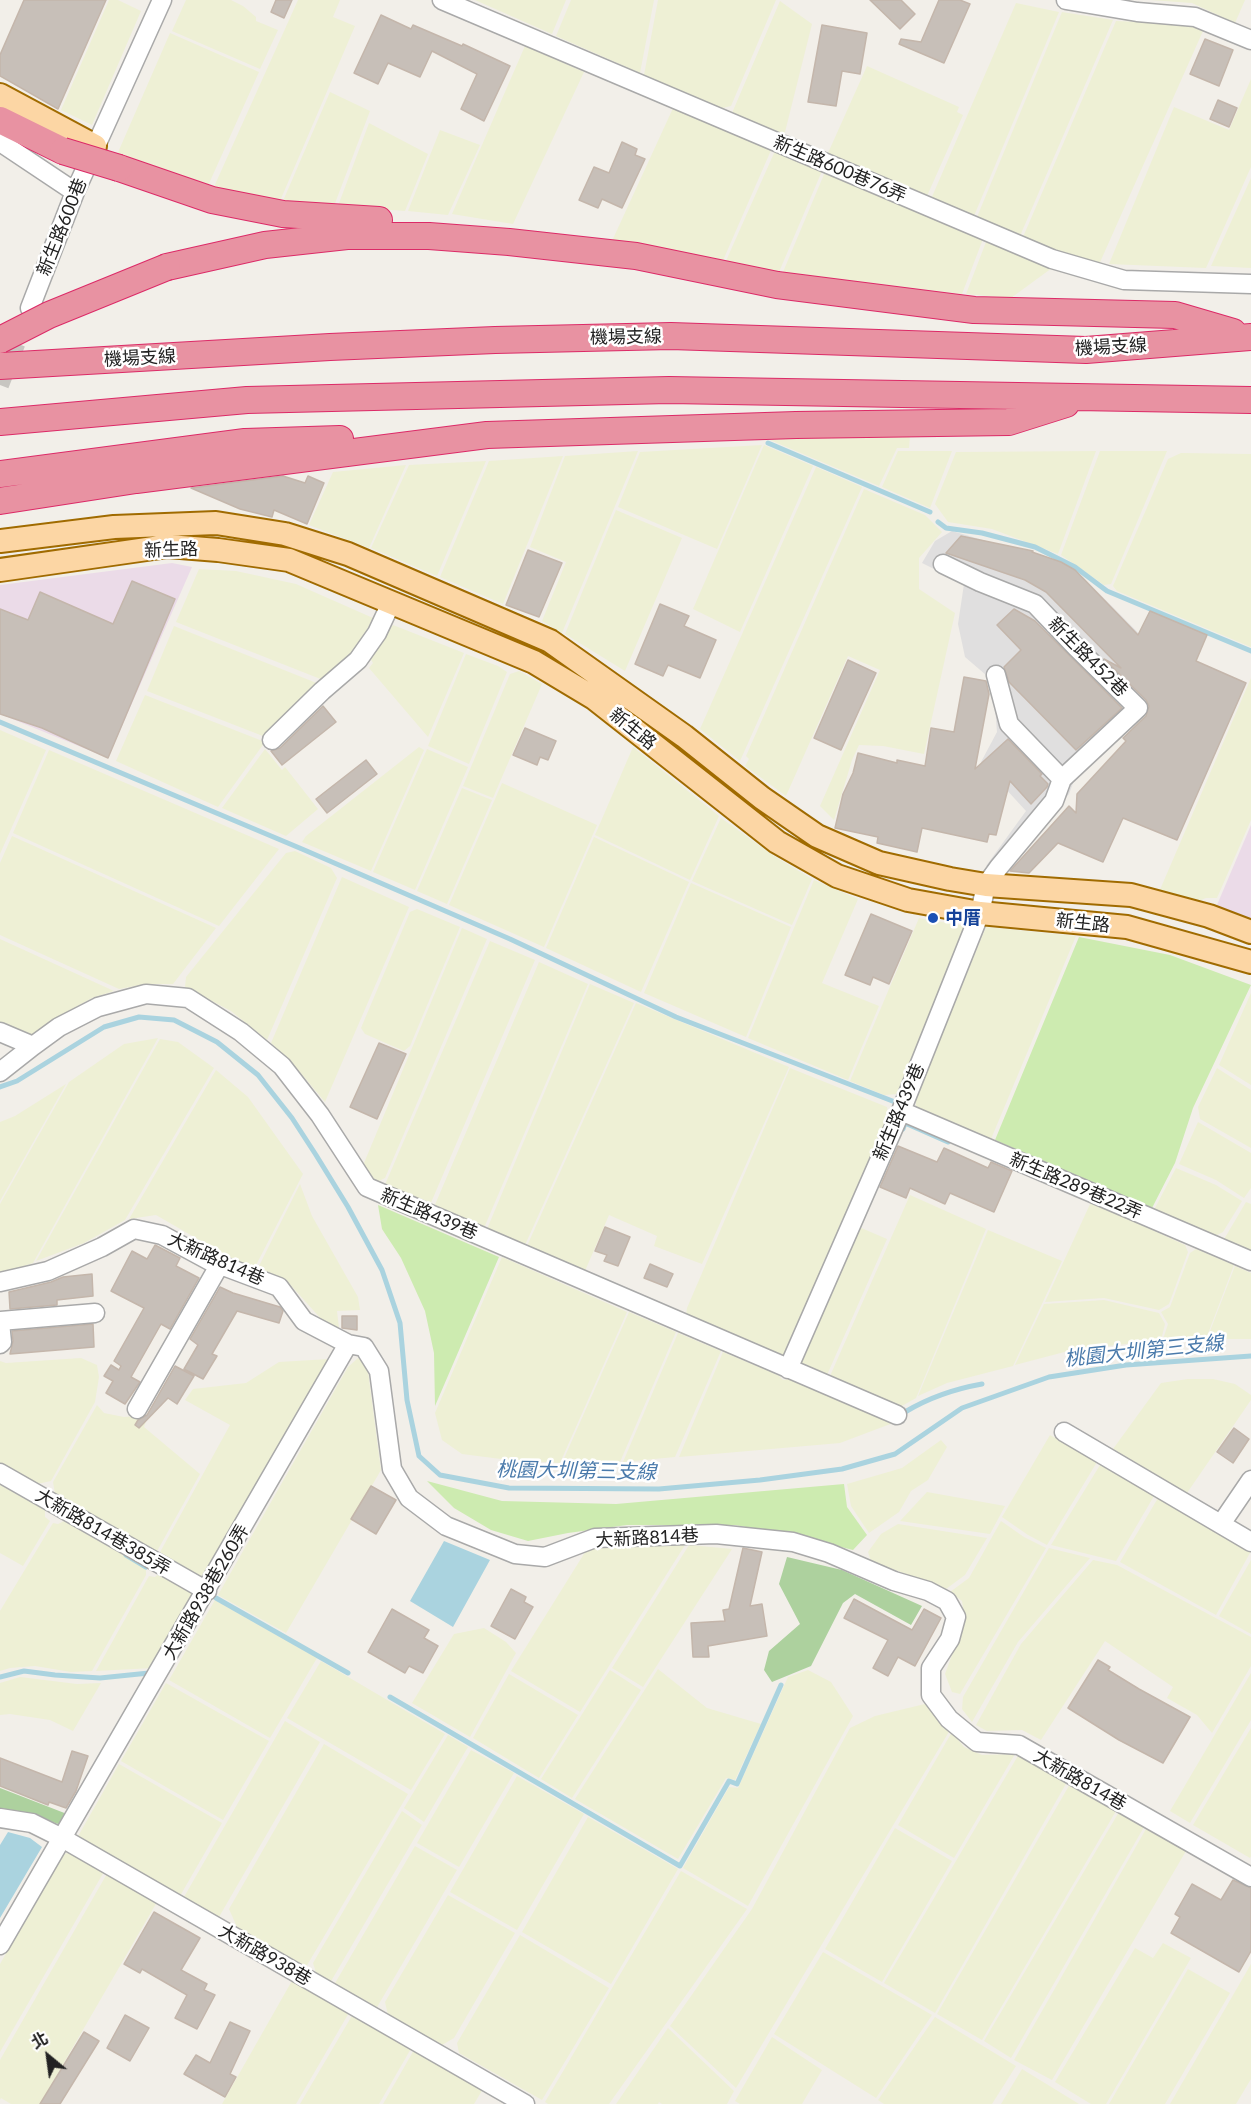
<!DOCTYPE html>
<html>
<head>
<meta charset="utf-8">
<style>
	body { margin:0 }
	#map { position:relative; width:1251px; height:2104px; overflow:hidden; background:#f2efe9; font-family:Lato,"Noto Sans TC",sans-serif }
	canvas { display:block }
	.north { position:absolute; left:18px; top:2026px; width:60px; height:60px; -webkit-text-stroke:4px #fff; paint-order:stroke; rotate:331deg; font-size:16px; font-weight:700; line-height:24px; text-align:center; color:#222 }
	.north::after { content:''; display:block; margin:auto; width:21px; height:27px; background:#222; clip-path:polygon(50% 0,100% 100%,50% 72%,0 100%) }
</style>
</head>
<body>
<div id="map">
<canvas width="1251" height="2104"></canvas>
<div class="north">北</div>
</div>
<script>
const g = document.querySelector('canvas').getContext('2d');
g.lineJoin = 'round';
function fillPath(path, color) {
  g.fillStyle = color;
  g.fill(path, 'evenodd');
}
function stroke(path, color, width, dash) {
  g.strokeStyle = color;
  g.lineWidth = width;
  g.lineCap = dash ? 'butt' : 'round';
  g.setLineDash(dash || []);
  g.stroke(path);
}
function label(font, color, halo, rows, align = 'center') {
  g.font = font + ' Lato,"Noto Sans TC",sans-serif';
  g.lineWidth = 5;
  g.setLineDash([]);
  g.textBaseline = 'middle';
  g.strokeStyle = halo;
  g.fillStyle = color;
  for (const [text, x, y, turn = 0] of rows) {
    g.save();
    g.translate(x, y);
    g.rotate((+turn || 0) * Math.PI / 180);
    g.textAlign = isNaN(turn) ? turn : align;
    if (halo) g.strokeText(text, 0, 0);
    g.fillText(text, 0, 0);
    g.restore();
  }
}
fillPath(new Path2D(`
	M952 531 1055 561 1083 577 1179 674 1076 775 1069 794 1009 864 986 866 1026 811 981 762 997 732 993 681 965 657 958 624 964 584 922 563 935 541Z`), '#e0dfdf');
fillPath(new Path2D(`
	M172 563 192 567 108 758 0 714V585Z
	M1251 825V924L1214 912Z`), '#ebdbe8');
fillPath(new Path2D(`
	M109 0H118L141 11 92 125 61 110Z
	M186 0H231L243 6 256 17V21L278 30 260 69 172 31Z
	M298 0H340L333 17 355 26 280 201 213 189Z
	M475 0H566L552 34Z
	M571 0H654L640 73 556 36Z
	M658 0H776L731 106 722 108 644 75Z
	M1150 0H1245L1235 23 1192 3Z
	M780 1 812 24 784 136 732 113Z
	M1016 3 1059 12 974 216 931 199Z
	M1062 12 1113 20 1020 236 977 217Z
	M1116 21 1185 24 1203 31 1097 269 1023 237Z
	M170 33 259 72 207 188 116 157Z
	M525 46 584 72 513 224 452 214Z
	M867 66 959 107 957 112 963 115 927 196 828 153Z
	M1251 79V167L1206 268 1109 264 1174 107 1229 130Z
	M330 92 370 111 334 206 283 201Z
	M674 106 772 148 721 265 612 241Z
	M369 123 428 154 405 211 338 206Z
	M440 130 480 145 448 215 408 211Z
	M775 151 822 171 779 272 725 263Z
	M825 172 983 239 962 294 783 272Z
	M1251 178V268L1211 266Z
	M986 242 1052 268 1011 298 966 294Z
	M815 436H910L909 448H897L879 486 770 440Z
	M762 445 717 549 618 507 640 452Z
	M764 445 813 466 740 632 693 609Z
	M638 451 562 633 542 621 566 562 530 547 565 456Z
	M898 451H952L930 508 882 487Z
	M1096 451 1058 554 992 529 948 522 935 504 956 452Z
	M1100 451H1167L1111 584 1104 585 1061 555Z
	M1181 453 1251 454V647L1117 591 1113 586 1168 459Z
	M563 456 503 604 440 577 489 461Z
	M486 461 437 576 371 548 409 465Z
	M406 465 369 548 309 525 333 472Z
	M816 467 862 487 740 761 700 729Z
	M864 489 925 515 942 532 919 558V589L955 613 924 754 883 746 859 745 852 760 834 820 820 806 880 670 848 656 786 796 745 766 749 759 746 756Z
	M616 510 682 538 625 671 565 634Z
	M199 569 236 571 296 584 373 618 350 661 323 680 176 622Z
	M393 625 464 653 428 737 369 668 373 663 369 656Z
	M174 626 319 684 268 738 147 691Z
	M466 654 498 666 507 672 469 764 428 746Z
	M519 671 542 684 493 798 463 786 510 674Z
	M1251 678V820L1217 898H1206L1196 902 1159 892Z
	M145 695 265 742 218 807 116 761Z
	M0 730 46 750 0 854Z
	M419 747 424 750 371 871 302 842 306 836Z
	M633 747 719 816 690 880 595 835Z
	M265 749 282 770 285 767 318 809 286 836 222 808Z
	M427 749 468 767 415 890 373 872Z
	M49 750 279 849 219 926 13 833Z
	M502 783 597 825 544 947 449 905Z
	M462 788 492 800 447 904 417 891Z
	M721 818 774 856 812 879 792 925 692 881Z
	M12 836 216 928 173 984H146L119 989 0 935V863Z
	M594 837 689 882 641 992 546 948Z
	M295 851 331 868 337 878 267 1040 231 1011 185 987 186 977 286 853Z
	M342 877 409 907 325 1102 292 1063 271 1043Z
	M814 880 858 899 822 983 879 1006 848 1080 748 1038Z
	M691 883 791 927 746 1037 644 993Z
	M417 909 460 927 410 1046 404 1051 365 1034 361 1028 410 912Z
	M919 918 970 927 898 1094 884 1095 850 1081Z
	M986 927 1076 936 991 1139 916 1110V1097Z
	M462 928 487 939 385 1178 377 1182 369 1178 364 1163Z
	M0 939 114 991 92 998 56 1018 30 1037 0 1023Z
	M490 941 535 960 430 1205 384 1187Z
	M539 962 588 984 484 1228 434 1207Z
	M590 984 634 1003 525 1245 487 1229Z
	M1251 993V1085L1219 1065Z
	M636 1003 789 1067 702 1264 654 1246 657 1236 609 1215 585 1271 527 1246Z
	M158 1038 33 1263 0 1274V1204L69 1082 124 1044Z
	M160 1039 178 1042 214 1068 125 1220 84 1243 36 1261Z
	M790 1068 887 1107 889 1120 783 1357 686 1316 687 1308Z
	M1217 1068 1251 1090V1148L1200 1119 1198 1107Z
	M216 1070 248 1097 303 1174 253 1271 156 1215 129 1219Z
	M66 1084 0 1201V1122L15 1116Z
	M1198 1122 1251 1153V1188L1244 1198 1216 1180 1179 1164Z
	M1176 1168 1216 1185 1242 1201 1223 1232 1213 1237 1154 1210Z
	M300 1184 312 1216 358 1297 360 1310 337 1311 339 1328 323 1321 285 1279 256 1272Z
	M910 1195 986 1229 916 1398 900 1407 830 1376Z
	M1091 1202 1185 1245 1188 1252 1169 1304 1159 1310 1104 1298 1045 1302Z
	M1246 1202 1251 1204V1253L1223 1241Z
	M859 1227 887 1239 827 1375 801 1363Z
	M988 1230 1062 1261 1013 1366 947 1383 918 1396Z
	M1196 1249 1234 1265 1206 1339H1163L1168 1324 1161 1312 1170 1307 1190 1253Z
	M502 1257 627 1312 560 1463 501 1459 462 1454 442 1440 435 1413Z
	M1235 1266 1251 1273V1339H1207Z
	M1104 1300 1159 1313 1165 1324 1161 1340 1072 1350 1015 1365 1044 1304Z
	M629 1312 676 1332 620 1462 562 1463Z
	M678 1333 721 1351 675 1457 623 1462Z
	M723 1352 778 1375 783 1380 790 1379 893 1423 840 1443 679 1457Z
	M81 1358 97 1365 99 1377 95 1402 51 1481 37 1484 0 1463V1361L6 1363Z
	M358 1358 367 1364 381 1470 286 1633 218 1595 348 1367Z
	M329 1359 204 1580 159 1554 230 1425 185 1400 193 1389 246 1383 279 1362Z
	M1188 1379H1213L1235 1384 1251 1395V1400L1187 1493 1113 1449 1161 1383Z
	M97 1405 104 1413 124 1417 148 1415 144 1427 200 1474 156 1553 55 1494 53 1482Z
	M1050 1435 1097 1462 1047 1545 1028 1535 1002 1517Z
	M941 1440 947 1447 928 1480 911 1491 899 1512 869 1533 851 1506 847 1484 902 1468Z
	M1100 1465 1154 1496 1116 1561 1051 1545Z
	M0 1485 45 1510V1517L50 1521 23 1566 0 1553Z
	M927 1492 1005 1506 990 1534 900 1521Z
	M1158 1498 1251 1551 1216 1615 1120 1562Z
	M64 1521 146 1568V1575L92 1671 71 1672 35 1666 10 1668 0 1671V1611L53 1523 58 1524Z
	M1001 1521 1024 1537 1046 1548 960 1694 952 1692 945 1674 965 1620 962 1601 950 1592 969 1578Z
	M898 1524 987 1538 965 1575 946 1589 871 1561 868 1552 881 1534Z
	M640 1544 685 1545 580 1712 511 1671 587 1549Z
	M689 1545 732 1549 643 1687 612 1668Z
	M1049 1548 1090 1558 1018 1642 972 1722 962 1709 963 1697Z
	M1093 1560 1117 1565 1251 1637V1666L1212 1733 1197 1715 1167 1698 1173 1687 1105 1641 1041 1740 1022 1730 987 1731 976 1725 1021 1644Z
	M1251 1560V1634L1219 1616Z
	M160 1573 196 1594 153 1668 96 1671 149 1576 155 1577Z
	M215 1600 317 1658 270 1738 169 1680Z
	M484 1628 506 1642 516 1653 470 1737 412 1703 454 1634Z
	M321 1661 445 1734 411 1790 287 1718Z
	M658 1669 707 1708 761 1724 735 1780 726 1778 678 1859 575 1799Z
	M610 1670 641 1690 572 1798 541 1779Z
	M808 1670 831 1682 853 1716 748 1906 683 1868 729 1787 738 1788 788 1677Z
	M1251 1673V1720L1190 1823 1170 1811Z
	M509 1674 578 1715 539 1778 473 1738Z
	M20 1677 77 1684 101 1683 73 1731 50 1720 10 1714 0 1715V1683Z
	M166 1683 269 1741 223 1820 121 1761Z
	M929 1703 950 1730 736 2088 670 2026 752 1909 850 1728 875 1716Z
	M285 1721 320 1742 219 1917 184 1897Z
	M1251 1728V1856L1250 1858 1193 1825Z
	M952 1732 964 1747 982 1755 1015 1754 954 1858 898 1825Z
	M448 1735 468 1747 424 1822 404 1808Z
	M324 1744 408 1794 306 1967 237 1927 229 1909Z
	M471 1750 514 1773 459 1867 417 1843Z
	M1019 1754 1067 1782 935 2013 884 1983Z
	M119 1764 222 1823 180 1896 77 1838Z
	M517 1776 584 1814 517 1930 450 1892Z
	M1070 1784 1116 1811 982 2040 937 2014Z
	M402 1811 422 1825 330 1983 317 1976 313 1963Z
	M1119 1812 1144 1827 1011 2058 984 2041Z
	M588 1817 678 1869 611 1984 522 1932Z
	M895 1828 952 1861 882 1982 825 1949Z
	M1146 1829 1186 1851 1052 2080 1014 2060Z
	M415 1846 457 1870 376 2009 334 1985Z
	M74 1852 105 1870 0 2052V1964L63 1854Z
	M681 1871 747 1909 609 2104H548L545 2102Z
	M108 1872 157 1902 40 2104H11L1 2098 0 2100V2060Z
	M448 1895 515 1933 454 2038 442 2045 388 2015 385 2002Z
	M520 1935 609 1988 542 2100 459 2053 457 2043Z
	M1163 1943 1191 1958 1106 2104H1091L1055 2082 1135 1948 1153 1958Z
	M823 1952 932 2015 876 2098 774 2034Z
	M1251 1964V2079L1236 2104H1170Z
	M1188 1969 1230 1993 1165 2104H1109Z
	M293 1979 350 2011 296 2104H222Z
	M353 2014 412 2047 379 2104H300Z
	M935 2017 1016 2066 992 2104H884L878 2100Z
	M668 2028 734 2091 727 2104H662L659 2102 658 2104H616Z
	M772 2037 822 2070 802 2104H740L735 2101Z
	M414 2050 483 2089 474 2104H383Z
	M1022 2069 1079 2104H1001Z`), '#eef0d5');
fillPath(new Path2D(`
	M1079 937 1170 955 1251 985 1193 1108 1175 1163 1152 1208 995 1140Z
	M378 1205 499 1257 435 1406 434 1353 425 1311 401 1258 382 1229Z
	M427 1481 502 1501 616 1504 844 1484 847 1507 867 1535 853 1550 802 1537 735 1525H627L568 1533 528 1541 491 1530 454 1508Z`), '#cdebb0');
fillPath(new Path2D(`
	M787 1557 842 1570 922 1606 911 1625 855 1594 843 1603 811 1666 772 1682 764 1670 769 1651 800 1624 779 1584Z
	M0 1788 67 1814 61 1825 24 1812 0 1808Z`), '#add19e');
fillPath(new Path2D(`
	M444 1541 490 1560 453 1627 410 1601Z
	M8 1832 30 1838 42 1847 0 1918V1845Z`), '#aad3df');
stroke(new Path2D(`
	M768 443 930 512
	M938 522 946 528 982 533 1035 547 1075 567 1107 591 1251 651
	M0 722 302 849 510 939 676 1017 895 1102
	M0 1087 17 1081 104 1027 139 1017 174 1020 217 1042 258 1075 292 1118 316 1155 348 1207 382 1270 400 1323 407 1400 419 1456 440 1475 509 1488 659 1489 760 1480 842 1469 895 1454 962 1408 1049 1377 1126 1365 1251 1356
	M903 1129 905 1123 948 1142
	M900 1410 905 1412C930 1397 954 1389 982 1384
	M126 1555 146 1567
	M216 1598 348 1673
	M0 1677 24 1671 55 1675 100 1678 149 1673
	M390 1697 680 1866 729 1781 737 1784 781 1685`), '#aad3df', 5);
const building = new Path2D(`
	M24 0H106L58 109 0 76V55Z
	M276 0H292L284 18 271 12Z
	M870 0H901L915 14 900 29Z
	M939 0H960L970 4 944 63 899 44 901 39 921 42Z
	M381 15 411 29 413 25 462 46 463 44 510 66 484 121 461 109 477 74 432 51 420 77 388 63 378 84 354 73Z
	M822 25 867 33 860 74 842 71 836 106 808 102Z
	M1205 39 1233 50 1219 86 1190 74Z
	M1218 100 1237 108 1229 127 1210 119Z
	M622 142 637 149 635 155 645 159 622 208 602 199 598 208 579 200 594 167 609 173Z
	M283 476 305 483 308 476 324 483 307 524 274 510 272 517 240 509 191 488Z
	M961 536 1033 551 1032 552 1061 562 1075 570 1138 635 1150 611 1207 635 1196 661 1246 683 1177 840 1123 818 1103 862 1058 843 1029 873 1010 871 1069 806 1076 813 1077 794 1126 741 1123 738 1146 716 1149 706 1146 700 1104 659 1121 668 1046 592 1025 580 946 553Z
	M528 550 562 563 539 617 506 605Z
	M132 581 175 599 108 758 42 728 0 714V609L28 620 40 592 113 624Z
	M660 604 689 616 684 626 716 640 700 678 668 665 663 676 635 664Z
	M1014 609 1035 621 1122 708 1076 750 1009 682 1004 667 1021 650 997 625Z
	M848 660 876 673 841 750 814 738Z
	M964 677 986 681 989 694 975 769 1008 739 1042 774 1040 776 1048 784 1047 787 1031 804 1010 781 996 835 989 834 987 842 922 828 917 852 877 843 878 837 835 828 843 794 853 773 858 753 897 763V760L925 766 931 728 954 732Z
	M323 706 336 722 282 765 271 751 280 748Z
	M525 728 556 741 548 760 540 757 537 765 513 755Z
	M366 760 377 774 327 813 316 799Z
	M871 914 912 931 889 984 873 977 870 985 845 975Z
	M379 1043 406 1054 377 1119 350 1107Z
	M898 1146 937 1162 944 1148 988 1168 991 1162 1012 1171 994 1212 950 1193 945 1204 910 1188 906 1198 880 1187Z
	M605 1227 630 1237 618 1266 604 1261 607 1255 595 1251Z
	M155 1245 180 1258 176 1266 199 1278 170 1329 161 1324 131 1377 140 1382 125 1404 106 1393 113 1381 104 1376 111 1365 119 1370 121 1366 114 1361 144 1308 111 1291 132 1251 147 1259Z
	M650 1264 673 1274 667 1287 644 1278Z
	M92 1274 93 1296 57 1300V1305L10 1309 9 1292 51 1282 63 1277Z
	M220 1287 233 1293 280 1307 283 1311 279 1323 237 1311 212 1354 217 1356 203 1379 184 1369 198 1345 190 1339Z
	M342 1316H357V1330L342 1328Z
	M93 1324 94 1347 10 1354 13 1341 12 1331Z
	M175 1366 194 1376 177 1404 168 1398 139 1428 135 1425 138 1420 147 1415Z
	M1234 1428 1249 1439 1233 1463 1217 1452Z
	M371 1486 396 1500 376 1534 351 1519Z
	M743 1548 762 1552 750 1606 762 1604 767 1636 708 1646 709 1657H693L691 1623 725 1621 723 1610 729 1609Z
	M511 1589 526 1597 524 1602 533 1607 515 1639 491 1626Z
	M854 1599 912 1630 924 1609 941 1618 915 1666 898 1657 888 1676 873 1668 888 1640 844 1618Z
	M392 1609 429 1630 424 1638 438 1646 423 1673 409 1666 405 1673 368 1652Z
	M1098 1660 1110 1667 1108 1670 1139 1689 1190 1717 1163 1763 1119 1740 1068 1708Z
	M72 1751 88 1756 76 1791 66 1808 49 1802 48 1805 0 1786V1758L62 1782Z
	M1233 1880 1251 1888V1951L1239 1972 1171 1933 1180 1917 1175 1914 1192 1884 1221 1900Z
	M154 1912 200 1938 181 1970 207 1984 204 1990 215 1995 197 2029 175 2018 187 1995 142 1969 140 1973 124 1964Z
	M125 2015 149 2028 130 2061 107 2048Z
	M230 2022 250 2031 230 2074 236 2077 225 2097 184 2074 196 2055 210 2063Z
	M84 2032 99 2041 60 2104H40Z`);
fillPath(building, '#c7bfb8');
stroke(building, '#c4b6ab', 1.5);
stroke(new Path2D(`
	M0 385 24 324`), '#c8c6c1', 18, [18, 9]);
const minor = new Path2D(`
	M442 0 1052 259 1124 280 1251 284
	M1066 0 1137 12 1195 17 1251 40
	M0 142 75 192
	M30 308 75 192 162 0
	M996 675 1009 724 1062 779
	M272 740 322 691 358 660 377 633 391 603
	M0 1032 33 1046 0 1072
	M33 1046 59 1027 98 1007 146 994 188 998 241 1032 282 1066 320 1115 367 1187 897 1415
	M901 1111 1251 1261
	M0 1282 48 1271 102 1247 134 1229 162 1235 210 1261 279 1287 304 1321 348 1344 364 1347 379 1371 392 1469 409 1498 446 1526 515 1554 545 1557 595 1538 716 1534 793 1542 829 1553 894 1581 928 1591 947 1601 956 1617 950 1639 931 1668V1695L949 1719 977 1742 1019 1745 1251 1877
	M0 1321 95 1313
	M0 1323 2 1342 0 1344
	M788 1369 901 1111 980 913 986 885 999 867 1054 801 1062 779 1138 708 1076 647 1035 604 980 582 943 564
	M137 1409 220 1264
	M1064 1432 1251 1542
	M0 1473 207 1591
	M1221 1524 1251 1480
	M0 1818 32 1823 62 1838 525 2104
	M0 1945 348 1344`);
const major = new Path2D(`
	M0 95 95 146
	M0 541 114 527 216 523 285 534 348 554 550 641 684 736 762 798 817 836 879 863 950 879 986 885 1131 895 1209 916 1251 932
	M0 570 168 546 218 550 289 560 534 662 594 698 777 842 837 876 908 900 980 913 1127 927 1251 962`);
const highway = new Path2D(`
	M0 120 63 151
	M119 168 212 200 283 214 379 220
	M167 267 265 245 347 236H429L509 242 636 256 777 285 974 310 1175 315 1233 332
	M0 366 330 347 495 340 671 336 1086 350 1251 337
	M0 422 247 400 669 390 1251 400
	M0 474 245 442 340 439
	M0 501 136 480 487 435 796 425 1009 422 1066 404`);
stroke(minor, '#a9a9a9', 21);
stroke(major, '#a06b00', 26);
stroke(highway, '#dc2a67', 28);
stroke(minor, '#fff', 18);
stroke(major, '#fcd6a4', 22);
stroke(highway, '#e892a2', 26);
const highwayBridge = new Path2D(`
	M63 151 119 168
	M0 340 49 315 167 267`);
stroke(highwayBridge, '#dc2a67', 28, []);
stroke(highwayBridge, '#e892a2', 26);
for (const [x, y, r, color] of [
	[933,918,6,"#1a4fb4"]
]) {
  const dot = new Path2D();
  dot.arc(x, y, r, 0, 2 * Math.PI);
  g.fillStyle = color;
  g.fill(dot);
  stroke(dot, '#fff', 2);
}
label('18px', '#222', '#fff', [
	["新生路600巷76弄",840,169,23],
	["新生路600巷",62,227,-68],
	["機場支線",626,337,-1],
	["機場支線",1111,347,-3],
	["機場支線",140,358,-3],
	["新生路",171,550,-2],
	["新生路452巷",1088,657,45],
	["新生路",633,729,39],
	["新生路",1083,923,6],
	["新生路439巷",899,1112,-67],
	["新生路289巷22弄",1076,1186,23],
	["新生路439巷",429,1214,23],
	["大新路814巷",216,1259,24],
	["大新路814巷385弄",103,1532,30],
	["大新路814巷",647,1538,-3],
	["大新路938巷260弄",206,1592,-60],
	["大新路814巷",1080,1780,30],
	["大新路938巷",265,1955,30]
]);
label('bold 18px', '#164399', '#fff', [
	["中厝",945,918]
], 'left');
label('italic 20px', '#4a7aab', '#fff', [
	["桃園大圳第三支線",1144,1351,-6],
	["桃園大圳第三支線",576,1471,1]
]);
</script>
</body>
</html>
